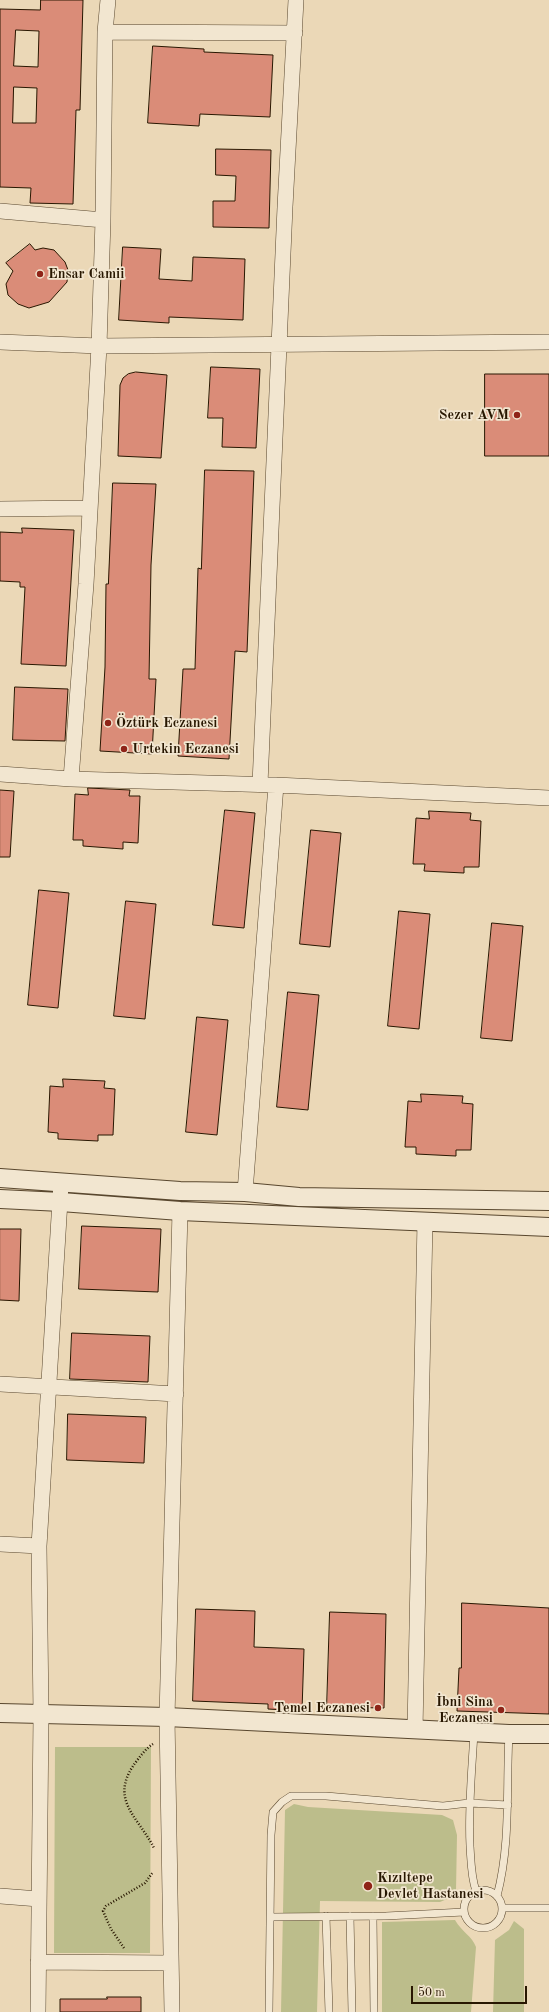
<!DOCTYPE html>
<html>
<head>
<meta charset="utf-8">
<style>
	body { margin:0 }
	#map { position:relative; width:549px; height:2012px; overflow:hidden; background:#ebd8b7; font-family:"Old Standard TT",serif }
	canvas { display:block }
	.scale { position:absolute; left:411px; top:1986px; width:116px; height:18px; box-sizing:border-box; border:2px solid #281701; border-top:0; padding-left:5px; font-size:12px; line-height:14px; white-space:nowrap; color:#281701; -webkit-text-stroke:3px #f2e6d0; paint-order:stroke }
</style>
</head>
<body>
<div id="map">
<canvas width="549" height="2012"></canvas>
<div class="scale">50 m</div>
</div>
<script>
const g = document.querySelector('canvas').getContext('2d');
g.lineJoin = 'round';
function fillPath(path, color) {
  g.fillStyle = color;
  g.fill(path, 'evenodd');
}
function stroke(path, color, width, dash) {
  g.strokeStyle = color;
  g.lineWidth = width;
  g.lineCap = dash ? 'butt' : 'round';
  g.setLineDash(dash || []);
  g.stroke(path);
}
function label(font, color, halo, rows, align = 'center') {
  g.font = font + ' "Old Standard TT",serif';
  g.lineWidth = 3.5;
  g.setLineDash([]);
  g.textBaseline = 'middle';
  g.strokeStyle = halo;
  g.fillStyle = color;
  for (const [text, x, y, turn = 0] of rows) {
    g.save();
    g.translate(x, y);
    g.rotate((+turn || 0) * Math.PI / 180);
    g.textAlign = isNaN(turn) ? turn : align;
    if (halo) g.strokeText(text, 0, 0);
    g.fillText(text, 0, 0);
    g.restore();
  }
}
fillPath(new Path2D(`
	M55 1747H151L150 1953H54Z
	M294 1804 308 1807 442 1815 453 1820 457 1835 456 1891 447 1899 440 1902 320 1901 317 2012H281L285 1810Z
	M455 1920C462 1932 472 1936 476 1947L471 2012H382V1922Z
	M514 1921 524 1929V2012H493L495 1940 509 1930Z`), '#bcbd8b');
const building = new Path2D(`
	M41 0H83L80 110H76L73 204 30 203 31 188 0 187V9L40 10ZM16 30 39 31 38 67 14 66ZM14 87 37 88 36 123H13Z
	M153 46 204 49V52L273 55 270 117 200 114 199 126 148 123Z
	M216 149 271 150 269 228 213 227V201H235L236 176 216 175Z
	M30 244 35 250 43 248 54 250 65 262 68 270 67 282 49 302 29 308 18 304 8 295 6 284 13 271 6 263Z
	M123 247 161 249 159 279 192 281 193 257 245 259 243 320 169 317V323L119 320Z
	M211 367 260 369 256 448 222 447 223 418H208Z
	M136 372 167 375 161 458 118 456 120 385 123 378 128 374Z
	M485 374H549V456H485Z
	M205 470 254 471 247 652 235 651 229 759 178 756 183 669H195L198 568 201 569Z
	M113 483 156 484 151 565 149 679H156L152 754 100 751 105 667 106 584H108Z
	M22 528 74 530 66 666 21 664 25 587H20V582L0 581V532L22 533Z
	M15 687 68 689 65 741 13 740Z
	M88 788 130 790 129 796H140L138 843 123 842V849L83 846V840H73L75 794 88 795Z
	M0 790 14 791 10 857H0Z
	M225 810 255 813 244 928 213 925Z
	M429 811 471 813 470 820 481 821 479 867H464V873L424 871 425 864H413L416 818 429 819Z
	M311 830 341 833 330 947 300 944Z
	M39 890 69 893 58 1008 28 1005Z
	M126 901 156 904 145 1019 114 1016Z
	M399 911 430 914 419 1029 388 1026Z
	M492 923 523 926 512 1041 481 1038Z
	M288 992 319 995 308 1110 277 1107Z
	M197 1017 228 1020 217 1135 186 1132Z
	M63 1079 105 1081 104 1088 115 1089 113 1135H98V1141L58 1139V1133L48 1132 50 1086 63 1087Z
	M421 1094 463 1096 462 1103 473 1104 471 1150H456V1156L416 1154V1147H405L408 1101 421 1102Z
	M82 1226 161 1229 158 1292 79 1289Z
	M0 1229H21L19 1301 0 1300Z
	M72 1333 150 1336 148 1382 70 1379Z
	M68 1414 146 1417 144 1463 67 1460Z
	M462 1603 549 1608V1714L457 1711 459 1668H461Z
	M196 1609 255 1611 254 1647 304 1649 302 1711 268 1709V1704L193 1701Z
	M330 1612 386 1614 384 1708 327 1707Z
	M107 1997H141V2012H60V1999H107Z`);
fillPath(building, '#da8c78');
stroke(building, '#281701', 1);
const service = new Path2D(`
	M474 1732C472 1770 468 1808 470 1846 471 1861 471 1877 476 1891
	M464 1909a19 19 0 1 1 38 0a19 19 0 1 1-38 0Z
	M497 1896C511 1843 506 1789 509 1734
	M502 1908H549
	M326 1916 329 2012
	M350 1916 352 2012
	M373 1916 374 2012
	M271 1917 386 1916 464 1912
	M269 2012 271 1835 273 1812 282 1802 291 1796H326L443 1806 469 1803 508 1805`);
const minor = new Path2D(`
	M105 32 295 33
	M0 211 103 220
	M0 342 99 346 549 342
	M0 509 90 508
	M0 774 71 779 276 785 549 798
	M71 779 86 584 99 346 103 220 105 32 108 0
	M260 784 285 207 296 0
	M245 1192 276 785
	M0 1384 176 1394
	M0 1544 39 1546
	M415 1730 425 1221
	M0 1896 39 1899
	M38 1962 171 1963
	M38 2012 41 1715 39 1546 61 1184
	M172 2012 167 1717 180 1211`);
const tertiary = new Path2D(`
	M0 1178 180 1191 245 1192 299 1197 549 1201
	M0 1199 61 1202 180 1211 549 1227
	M0 1713 167 1717 509 1734H549`);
stroke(service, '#59472e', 8);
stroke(minor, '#59472e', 16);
stroke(tertiary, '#59472e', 20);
stroke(new Path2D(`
	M153 1744C146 1748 138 1759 133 1766 110 1801 139 1818 154 1848
	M124 1948 111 1929 103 1911 106 1906 145 1883 153 1872`), '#281701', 2.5, [1, 2]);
stroke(service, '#f2e6d0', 7);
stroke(minor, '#f2e6d0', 15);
stroke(tertiary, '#f2e6d0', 18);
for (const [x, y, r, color] of [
	[40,274,4,"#8f2418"],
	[517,415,4,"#8f2418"],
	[108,723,4,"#8f2418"],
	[124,749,4,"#8f2418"],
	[378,1708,4,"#8f2418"],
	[501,1710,4,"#8f2418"],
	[368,1886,5,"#8f2418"]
]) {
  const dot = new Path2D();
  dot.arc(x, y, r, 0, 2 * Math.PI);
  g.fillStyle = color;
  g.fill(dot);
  stroke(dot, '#f2e6d0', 1.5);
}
label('bold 14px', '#281701', '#f2e6d0', [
	["Ensar Camii",48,274],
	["Sezer AVM",509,415,"right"],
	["Öztürk Eczanesi",116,723],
	["Urtekin Eczanesi",132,749],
	["İbni Sina",493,1702,"right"],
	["Eczanesi",493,1718,"right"],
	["Temel Eczanesi",370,1708,"right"],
	["Kızıltepe",377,1878],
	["Devlet Hastanesi",377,1894]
], 'left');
</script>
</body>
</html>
